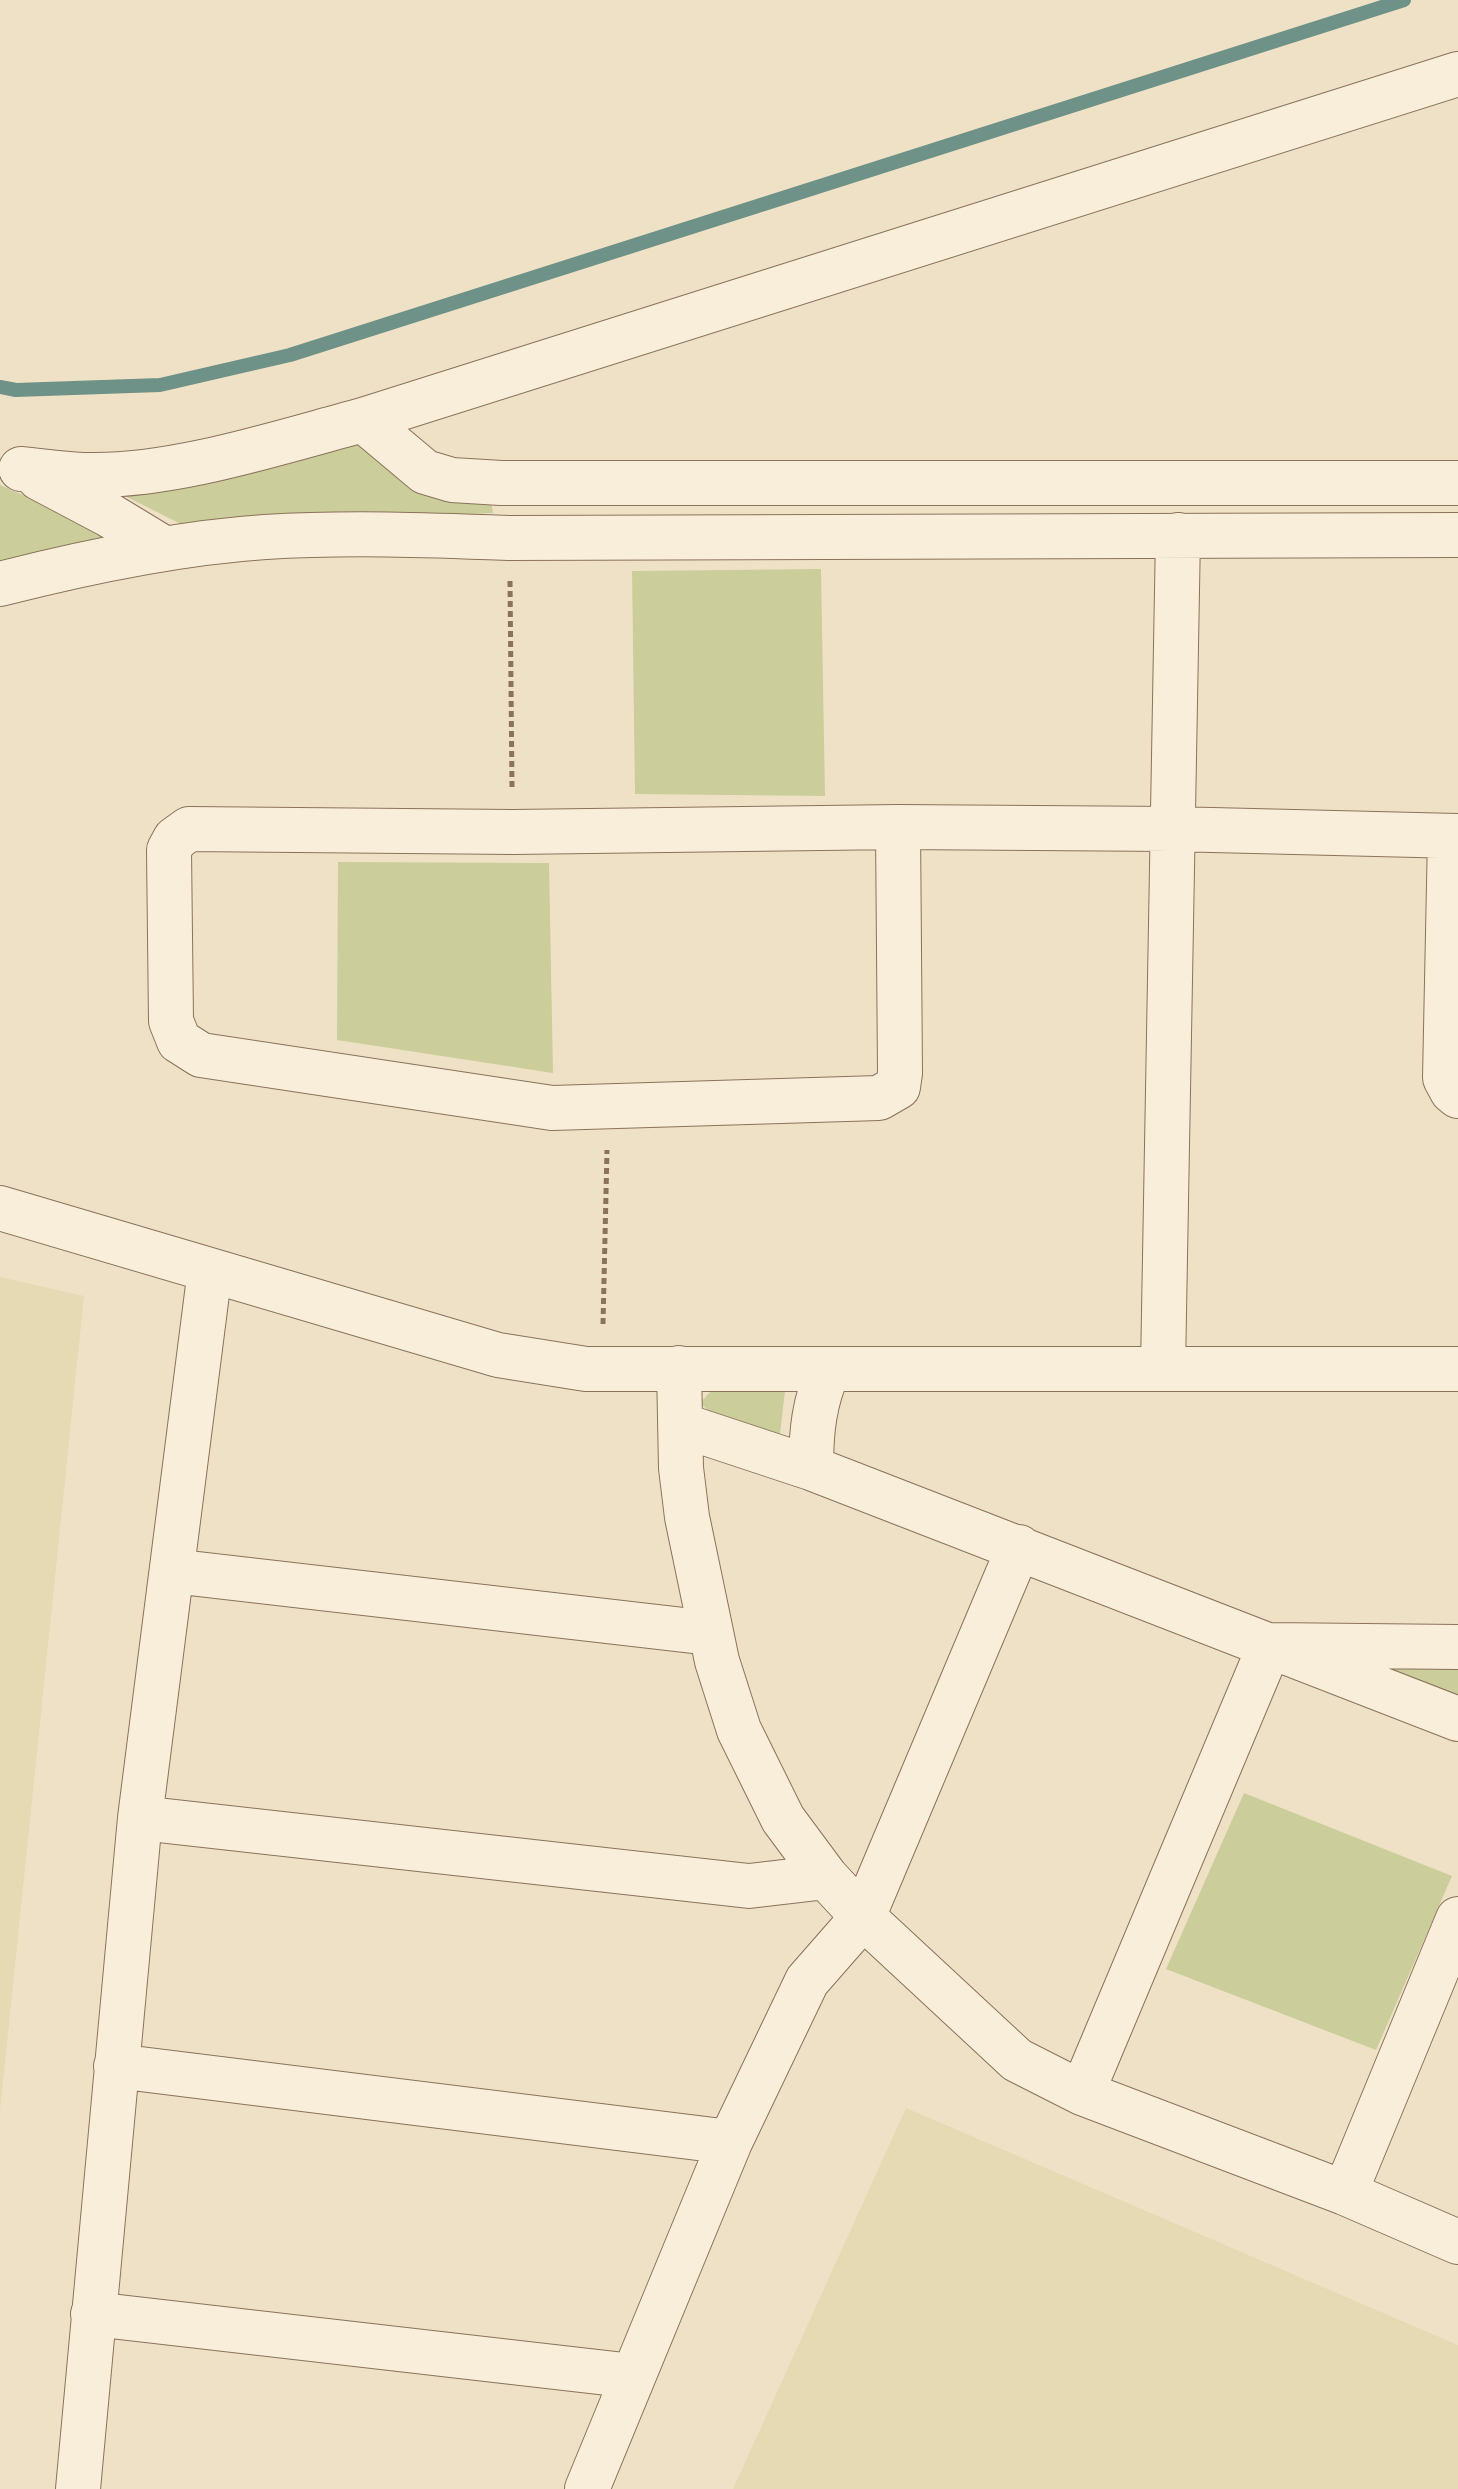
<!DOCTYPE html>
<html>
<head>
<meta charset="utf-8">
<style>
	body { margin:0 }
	canvas { display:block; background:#efe1c6 }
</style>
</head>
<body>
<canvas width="1458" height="2489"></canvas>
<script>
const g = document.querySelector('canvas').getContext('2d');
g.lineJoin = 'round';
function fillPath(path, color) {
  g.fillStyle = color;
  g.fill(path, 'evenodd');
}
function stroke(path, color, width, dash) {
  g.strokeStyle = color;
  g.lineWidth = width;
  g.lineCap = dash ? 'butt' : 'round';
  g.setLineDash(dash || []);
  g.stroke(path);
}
fillPath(new Path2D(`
	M0 1277 84 1296 0 2111Z
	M906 2108 1458 2345V2489H733Z`), '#e5dab4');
fillPath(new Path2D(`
	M358 438 491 501 493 513 191 529 119 493Z
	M0 485 120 538 0 563Z
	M821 569 825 796 635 794 632 571Z
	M338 862 549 863 553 1073 337 1040Z
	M785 1391 780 1434 710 1412 700 1403 710 1392Z
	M1362 1662H1458V1702Z
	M1244 1793 1452 1876 1376 2050 1166 1969Z`), '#cbce9a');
stroke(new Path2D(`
	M0 387 16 390 160 385 290 355 1404 0`), '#6e9287', 14);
const street = new Path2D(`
	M363 420 425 472 452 480 501 483H1458
	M21 469C43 471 66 475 88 475 174 477 280 442 363 420L1458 74
	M39 478 109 515 165 549
	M0 584C86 562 176 543 265 537 347 532 428 535 509 538L1458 535
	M898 827 900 1073 898 1087 879 1098 552 1108 201 1055 179 1041 171 1021 169 850 175 839 189 829 513 832 898 827 1171 829 1458 836
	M1450 836 1445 1078 1452 1091 1458 1096
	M0 1208 498 1355 586 1369H1458
	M679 1368 681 1468 687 1517 717 1661 739 1730 783 1819 826 1877 863 1917 1017 2060 1082 2093 1345 2193 1458 2242
	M1163 1368 1178 535
	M681 1425 811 1468 1458 1719
	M811 1468C811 1433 814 1401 829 1369
	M172 1571 710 1633
	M140 1818 749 1886 826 1877
	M116 2066 730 2142
	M1082 2093 1270 1645 1458 1647
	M1345 2193 1458 1919
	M93 2314 633 2376
	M78 2489 140 1818 210 1270
	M587 2489 730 2142 807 1981 863 1917 1019 1547`);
stroke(street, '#8b725b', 46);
stroke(new Path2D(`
	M510 581 512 787
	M603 1324 607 1150`), '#8b725b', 5, [6, 4]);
stroke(street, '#f9eeda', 44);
</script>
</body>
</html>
